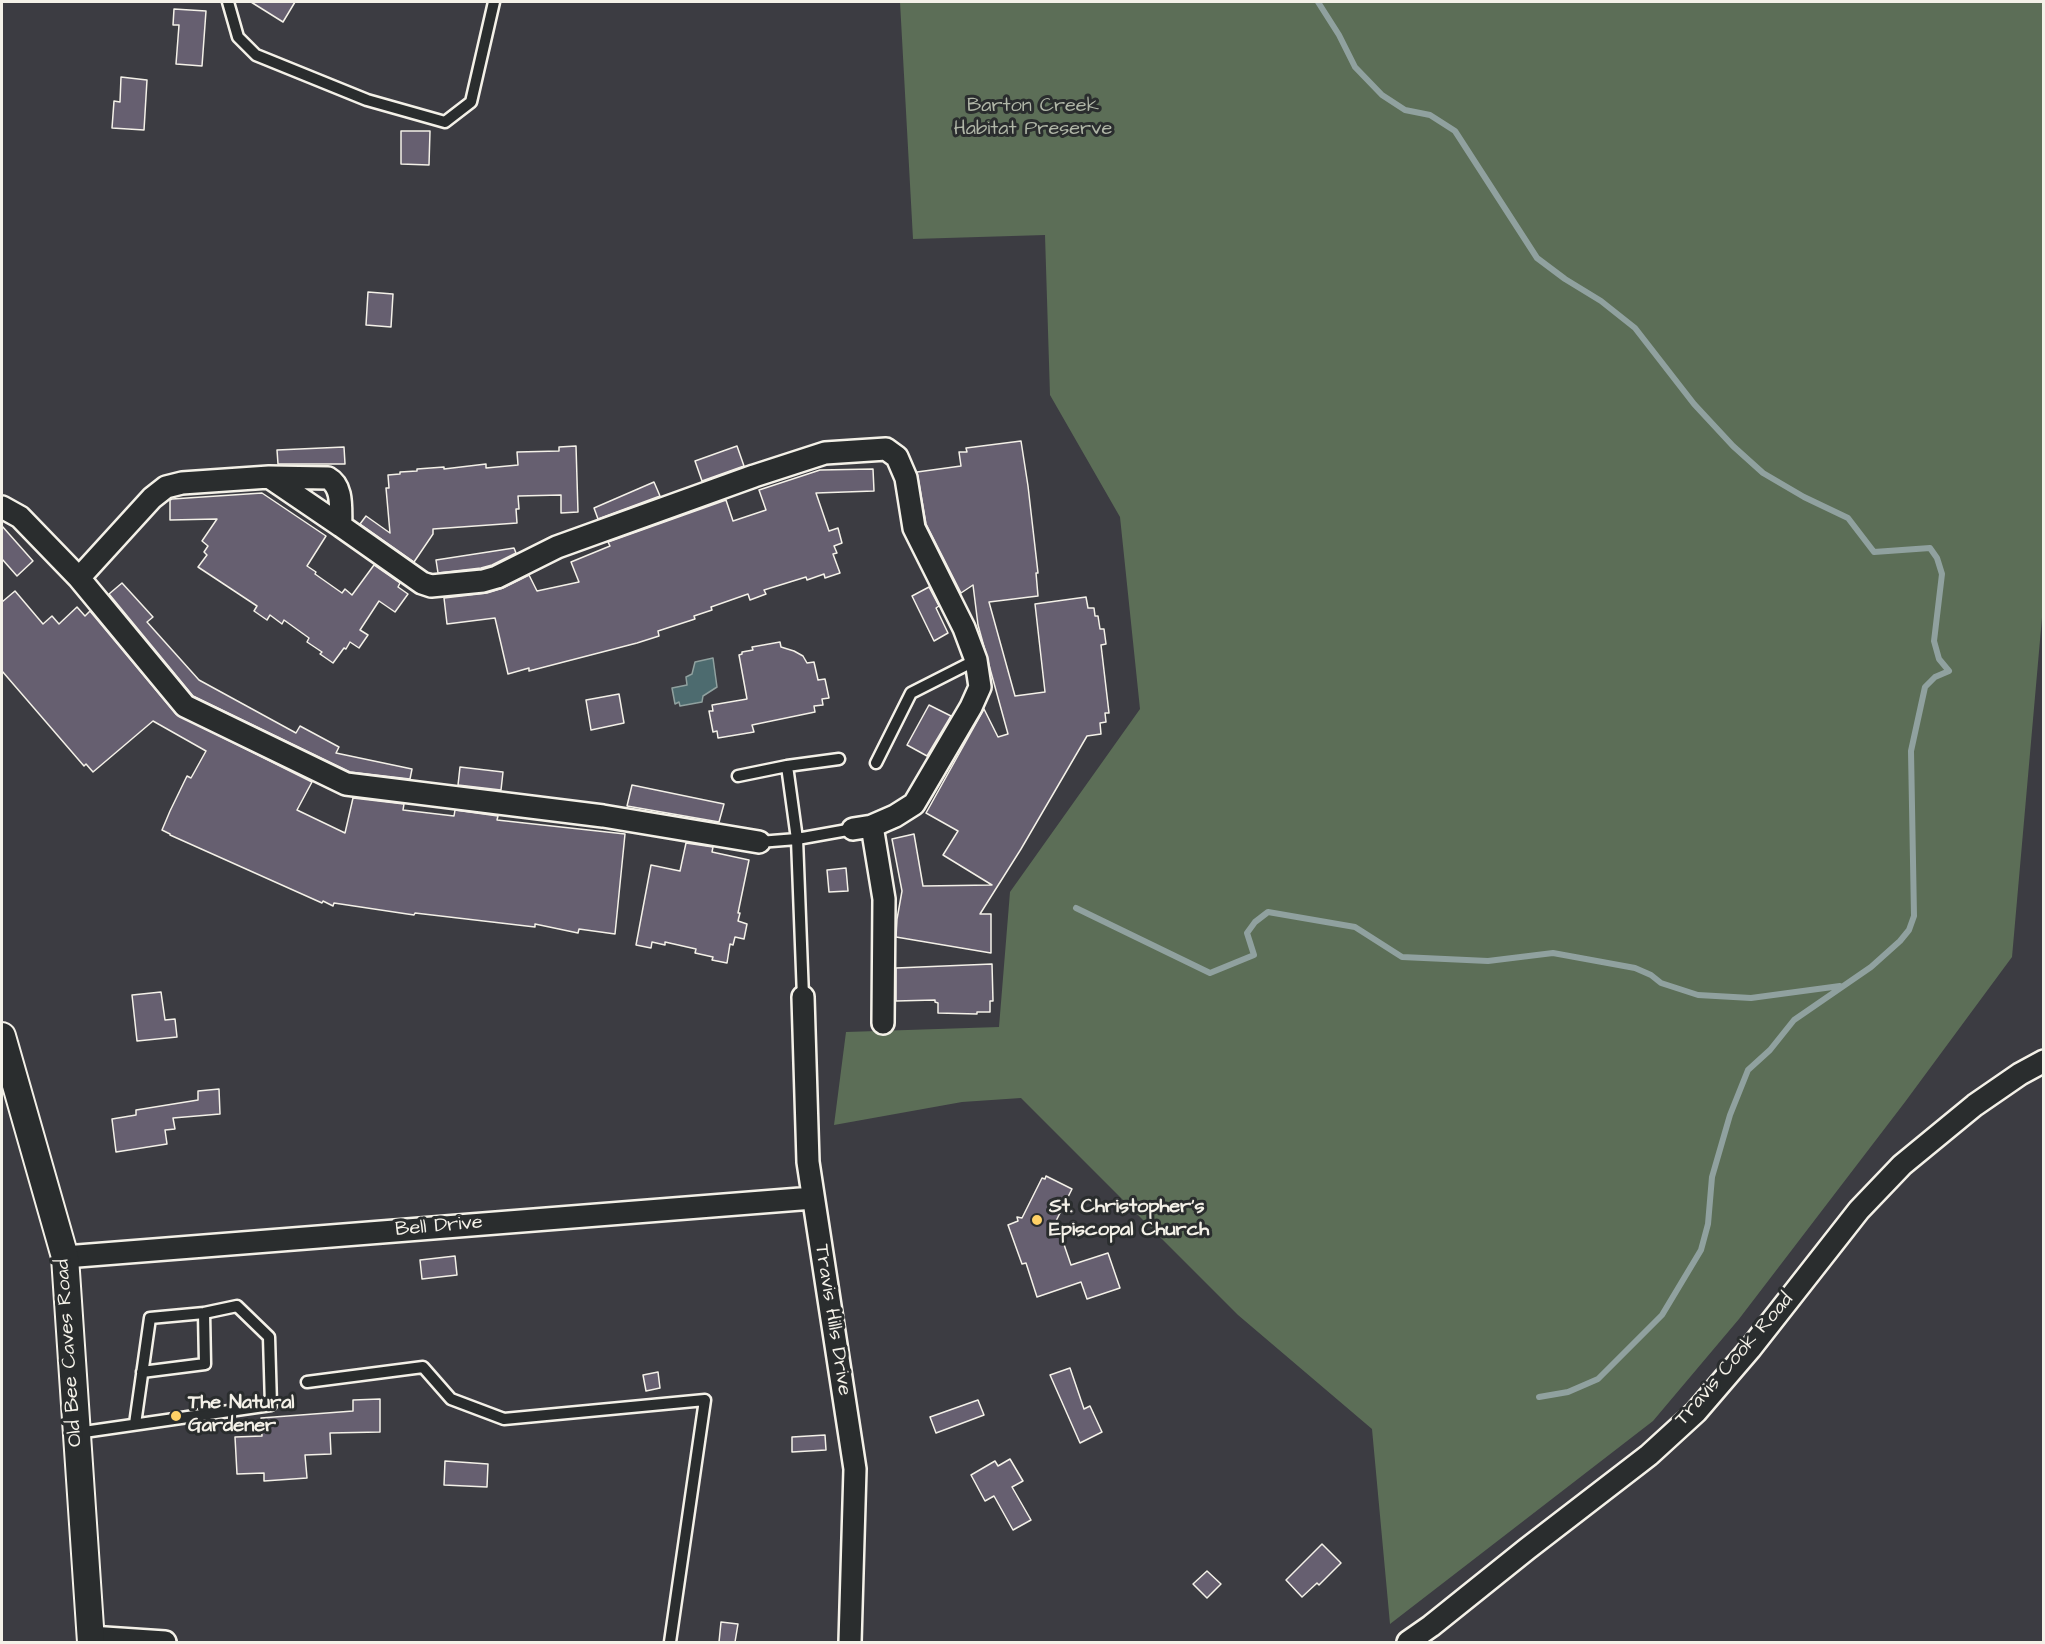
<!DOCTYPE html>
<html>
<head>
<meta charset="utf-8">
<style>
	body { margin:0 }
	#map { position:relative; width:2045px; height:1644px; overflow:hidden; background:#3c3c42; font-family:"Architects Daughter",sans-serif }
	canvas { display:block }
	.frame { position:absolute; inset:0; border:3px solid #f4f1e8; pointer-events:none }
</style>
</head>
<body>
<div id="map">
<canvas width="2045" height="1644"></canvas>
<div class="frame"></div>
</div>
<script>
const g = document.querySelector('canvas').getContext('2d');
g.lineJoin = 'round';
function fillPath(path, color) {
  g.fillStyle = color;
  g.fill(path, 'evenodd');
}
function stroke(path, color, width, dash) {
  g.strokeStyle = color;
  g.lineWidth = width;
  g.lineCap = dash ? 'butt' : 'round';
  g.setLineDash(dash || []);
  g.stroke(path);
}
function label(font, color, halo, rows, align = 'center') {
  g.font = font + ' "Architects Daughter",sans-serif';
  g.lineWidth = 6;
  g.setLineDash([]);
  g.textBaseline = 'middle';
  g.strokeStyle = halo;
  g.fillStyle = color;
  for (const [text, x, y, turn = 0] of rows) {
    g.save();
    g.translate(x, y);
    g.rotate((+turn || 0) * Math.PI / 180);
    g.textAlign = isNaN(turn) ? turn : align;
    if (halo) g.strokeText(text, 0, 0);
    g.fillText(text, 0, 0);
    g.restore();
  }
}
fillPath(new Path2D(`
	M900 2H2043L2044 595 2012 957 1905 1102 1739 1319 1653 1421 1390 1624 1372 1429 1238 1315 1021 1098 962 1102 834 1125 846 1032 999 1027 1010 892 1140 709 1120 517 1050 395 1045 235 913 239Z`), '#5c6e57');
const water = new Path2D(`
	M713 658 717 687 703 696 702 702 680 706 679 702 675 704 672 688 687 685 686 677 692 674 695 662Z`);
fillPath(water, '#4d6b6f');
stroke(water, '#90a19f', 1.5);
stroke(new Path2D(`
	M1318 2 1339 35 1355 67 1382 95 1405 110 1430 115 1455 131 1537 258 1565 279 1601 301 1635 328 1694 404 1733 446 1763 473 1804 497 1848 518 1874 552 1930 548 1937 558 1942 574 1934 641 1939 659 1949 671 1935 677 1925 687 1911 751 1914 916 1909 930 1900 941 1871 967 1794 1020 1770 1050 1748 1070 1730 1115 1712 1177 1708 1224 1701 1250 1662 1315 1598 1379 1568 1392 1539 1397
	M1076 908 1210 973 1254 955 1247 933 1255 922 1268 912 1355 927 1402 957 1488 961 1553 953 1635 968 1651 975 1661 983 1698 995 1751 998 1840 986`), '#90a19f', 6);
const building = new Path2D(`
	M251 2H295L283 22Z
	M174 9 206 11 202 66 176 64 179 25H173Z
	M121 77 147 80 144 130 112 128 114 101 120 102Z
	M401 131H430L429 165 401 164Z
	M368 292 393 294 391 327 366 325Z
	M1021 441 1028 486 1038 573H1036L1038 596 989 602 1015 696 1045 692 1035 604 1086 597 1088 608H1094L1095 616H1098L1100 629H1104L1106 644 1101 645 1109 713H1105L1106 722 1100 723 1101 734 1087 736 1021 849 980 914H991V953L896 937 897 919 902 891 892 839 914 834 923 886 992 885 943 855 958 831 926 813 984 709 998 737 1008 734 978 625 973 585 961 593 926 524 917 472 961 466 959 452H967L966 448Z
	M576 446 578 512 561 513V495L518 496 519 509H516L517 523 433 529V534L414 562 360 524 366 516 390 533 386 488H389L388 475 400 474V472L417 471V469L444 467V469L486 464V468L518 465 517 452 559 451V447Z
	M737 446 744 466 702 481 695 461Z
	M344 447 345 464H278L277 450Z
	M873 469 874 491 816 493 829 531 838 528 842 543 834 546 837 553 833 554 840 573 825 578 824 574 807 580 806 577 764 590 766 594 750 600 748 594 711 607 712 610 694 616 695 619 658 631 659 636 637 643 529 671V668L508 674 495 618 447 624 444 598 487 593 503 588 529 575 537 591 579 582 571 562 610 546 608 542 726 500 733 521 766 510 759 490 820 470Z
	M654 482 660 496 598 519 594 508Z
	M262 493 326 536 307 566 316 572 315 574 342 593 345 589 352 595 374 565 400 583 398 587 408 594 395 612 379 601 360 630 368 635 359 648 350 642 346 649 344 648 333 663 320 654 322 652 307 642 309 638 284 620 282 624 270 615 267 620 254 611 257 606 198 567 207 555 204 552 208 546 202 541 217 519 170 520V500L172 499Z
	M2 526 33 561 17 576 2 559Z
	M514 548 516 553 492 565 481 568 438 573 436 560Z
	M122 583 153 617 147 622 199 680 296 733 300 726 339 747 336 753 412 769 410 779 350 772 193 696 109 594Z
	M929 587 939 606 936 608 948 633 934 641 912 596Z
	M15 591 43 624 52 616 59 624 77 607 85 616 90 611 176 714 312 782 297 810 345 833 353 798 404 804 403 810 454 816 455 810 498 816 497 820 625 834 615 934 579 929 578 933 535 924V927L415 913 414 915 334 903 333 906 323 901 322 903 170 835V834L162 830 170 811 187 776 191 778 206 751 153 721 93 772 86 764 84 766 2 671V602Z
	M780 642 781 647 794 651 803 656 807 663 814 662 818 680 825 679 829 698 822 699 823 705 814 706 815 712 752 725 754 732 718 738 717 731 713 732 709 711H713L712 705 747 699 739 655 742 654V652L753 650 752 647Z
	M619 694 624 723 591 730 586 700Z
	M929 705 951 716 927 756 907 745Z
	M460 767 503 772 501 790 458 785Z
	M632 785 724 804 719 822 627 806Z
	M686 843 713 847 712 852 749 860 738 913H740L738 921 747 924 744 939 735 937 733 945 730 944 727 963 712 960 713 957 695 953 696 949 665 942V945L652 942 651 948 636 945 651 865 680 871Z
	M846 868 848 891 829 892 827 870Z
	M992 964 993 1001H990V1012H977V1014L938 1013V1003L935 1002V1000L896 1001V968Z
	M161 992 165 1020 175 1019 177 1037 137 1041 132 995Z
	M219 1089 220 1114 173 1118 175 1129 165 1130 167 1144 116 1152 112 1119 136 1115V1110L198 1100V1091Z
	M1046 1176 1072 1189 1056 1221 1071 1265 1108 1253 1120 1288 1087 1299 1081 1282 1037 1297 1026 1263 1022 1264 1008 1225 1018 1221 1017 1217 1022 1218 1042 1178 1045 1179Z
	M455 1256 457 1275 422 1279 420 1260Z
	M1070 1368 1084 1409 1090 1406 1102 1432 1080 1443 1050 1375Z
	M658 1372 660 1388 646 1391 643 1375Z
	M380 1399V1432L330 1433 331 1454 305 1455 307 1478 264 1481V1473L237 1474 235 1437 262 1436 261 1418 353 1411V1400Z
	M978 1400 984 1415 936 1433 930 1417Z
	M825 1435 826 1450 792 1452V1437Z
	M1010 1459 1023 1481 1012 1487 1031 1520 1013 1530 994 1496 985 1501 971 1475 995 1461 998 1466Z
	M445 1461 488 1464 487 1487 444 1485Z
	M1322 1544 1341 1563 1319 1585 1317 1583 1302 1597 1286 1580Z
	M1207 1571 1221 1584 1207 1598 1193 1584Z
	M721 1622 738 1624 735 1642H719Z`);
fillPath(building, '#665f70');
stroke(building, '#f4f1e8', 1.5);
const service = new Path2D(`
	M228 2 238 37 256 55 367 100 445 122 471 102 494 2
	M876 763 911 693 976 660
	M738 776 787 766
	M759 842 797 839 787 766 839 759
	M803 997 797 839 853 829
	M142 1372 205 1364 204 1313
	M307 1382 423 1367 451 1399 504 1419 705 1400 670 1642
	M77 1433 271 1405 269 1337 237 1306 204 1313 150 1318 135 1424`);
const minor = new Path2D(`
	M2 507 20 517 79 578 185 706 346 784 603 816 759 842
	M341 526 422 583 431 586 483 581 497 577 557 547 754 476 825 453 886 449 897 457 906 478 914 528 964 628 976 660 980 687 971 707 914 804 895 816 872 826 884 899 883 1023
	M79 578 152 498 166 487 182 483 269 477 328 478C344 487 340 510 341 526L269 477
	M853 829 872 826
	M803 997 808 1162 855 1469 850 1642
	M65 1257 813 1198
	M90 1637 165 1642
	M1408 1642 1431 1626 1527 1549 1649 1455 1696 1412 1750 1349 1859 1210 1902 1165 1975 1105 2020 1074 2044 1061`);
const tertiary = new Path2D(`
	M2 1036 65 1257 91 1642`);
stroke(service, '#f4f1e8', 15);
stroke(minor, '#f4f1e8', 26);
stroke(tertiary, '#f4f1e8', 30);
stroke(service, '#2a2d2e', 10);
stroke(minor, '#2a2d2e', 21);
stroke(tertiary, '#2a2d2e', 26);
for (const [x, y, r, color] of [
	[1037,1220,6,"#ffd166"],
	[176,1416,6,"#ffd166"]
]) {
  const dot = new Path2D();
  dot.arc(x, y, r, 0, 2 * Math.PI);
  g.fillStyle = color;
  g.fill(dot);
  stroke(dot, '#2a2d2e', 2);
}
label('20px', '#b0b6a7', '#2a2d2e', [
	["Barton Creek",1033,107],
	["Habitat Preserve",1033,130]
]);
label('bold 20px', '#f4f1e8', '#2a2d2e', [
	["St. Christopher’s",1049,1208],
	["Episcopal Church",1049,1231],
	["The Natural",188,1404],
	["Gardener",188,1427]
], 'left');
label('20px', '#f4f1e8', '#2a2d2e', [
	["Bell Drive",439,1227,-5],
	["Travis Hills Drive",832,1320,81],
	["Old Bee Caves Road",70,1353,-94],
	["Travis Cook Road",1735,1360,-49]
]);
</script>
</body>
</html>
